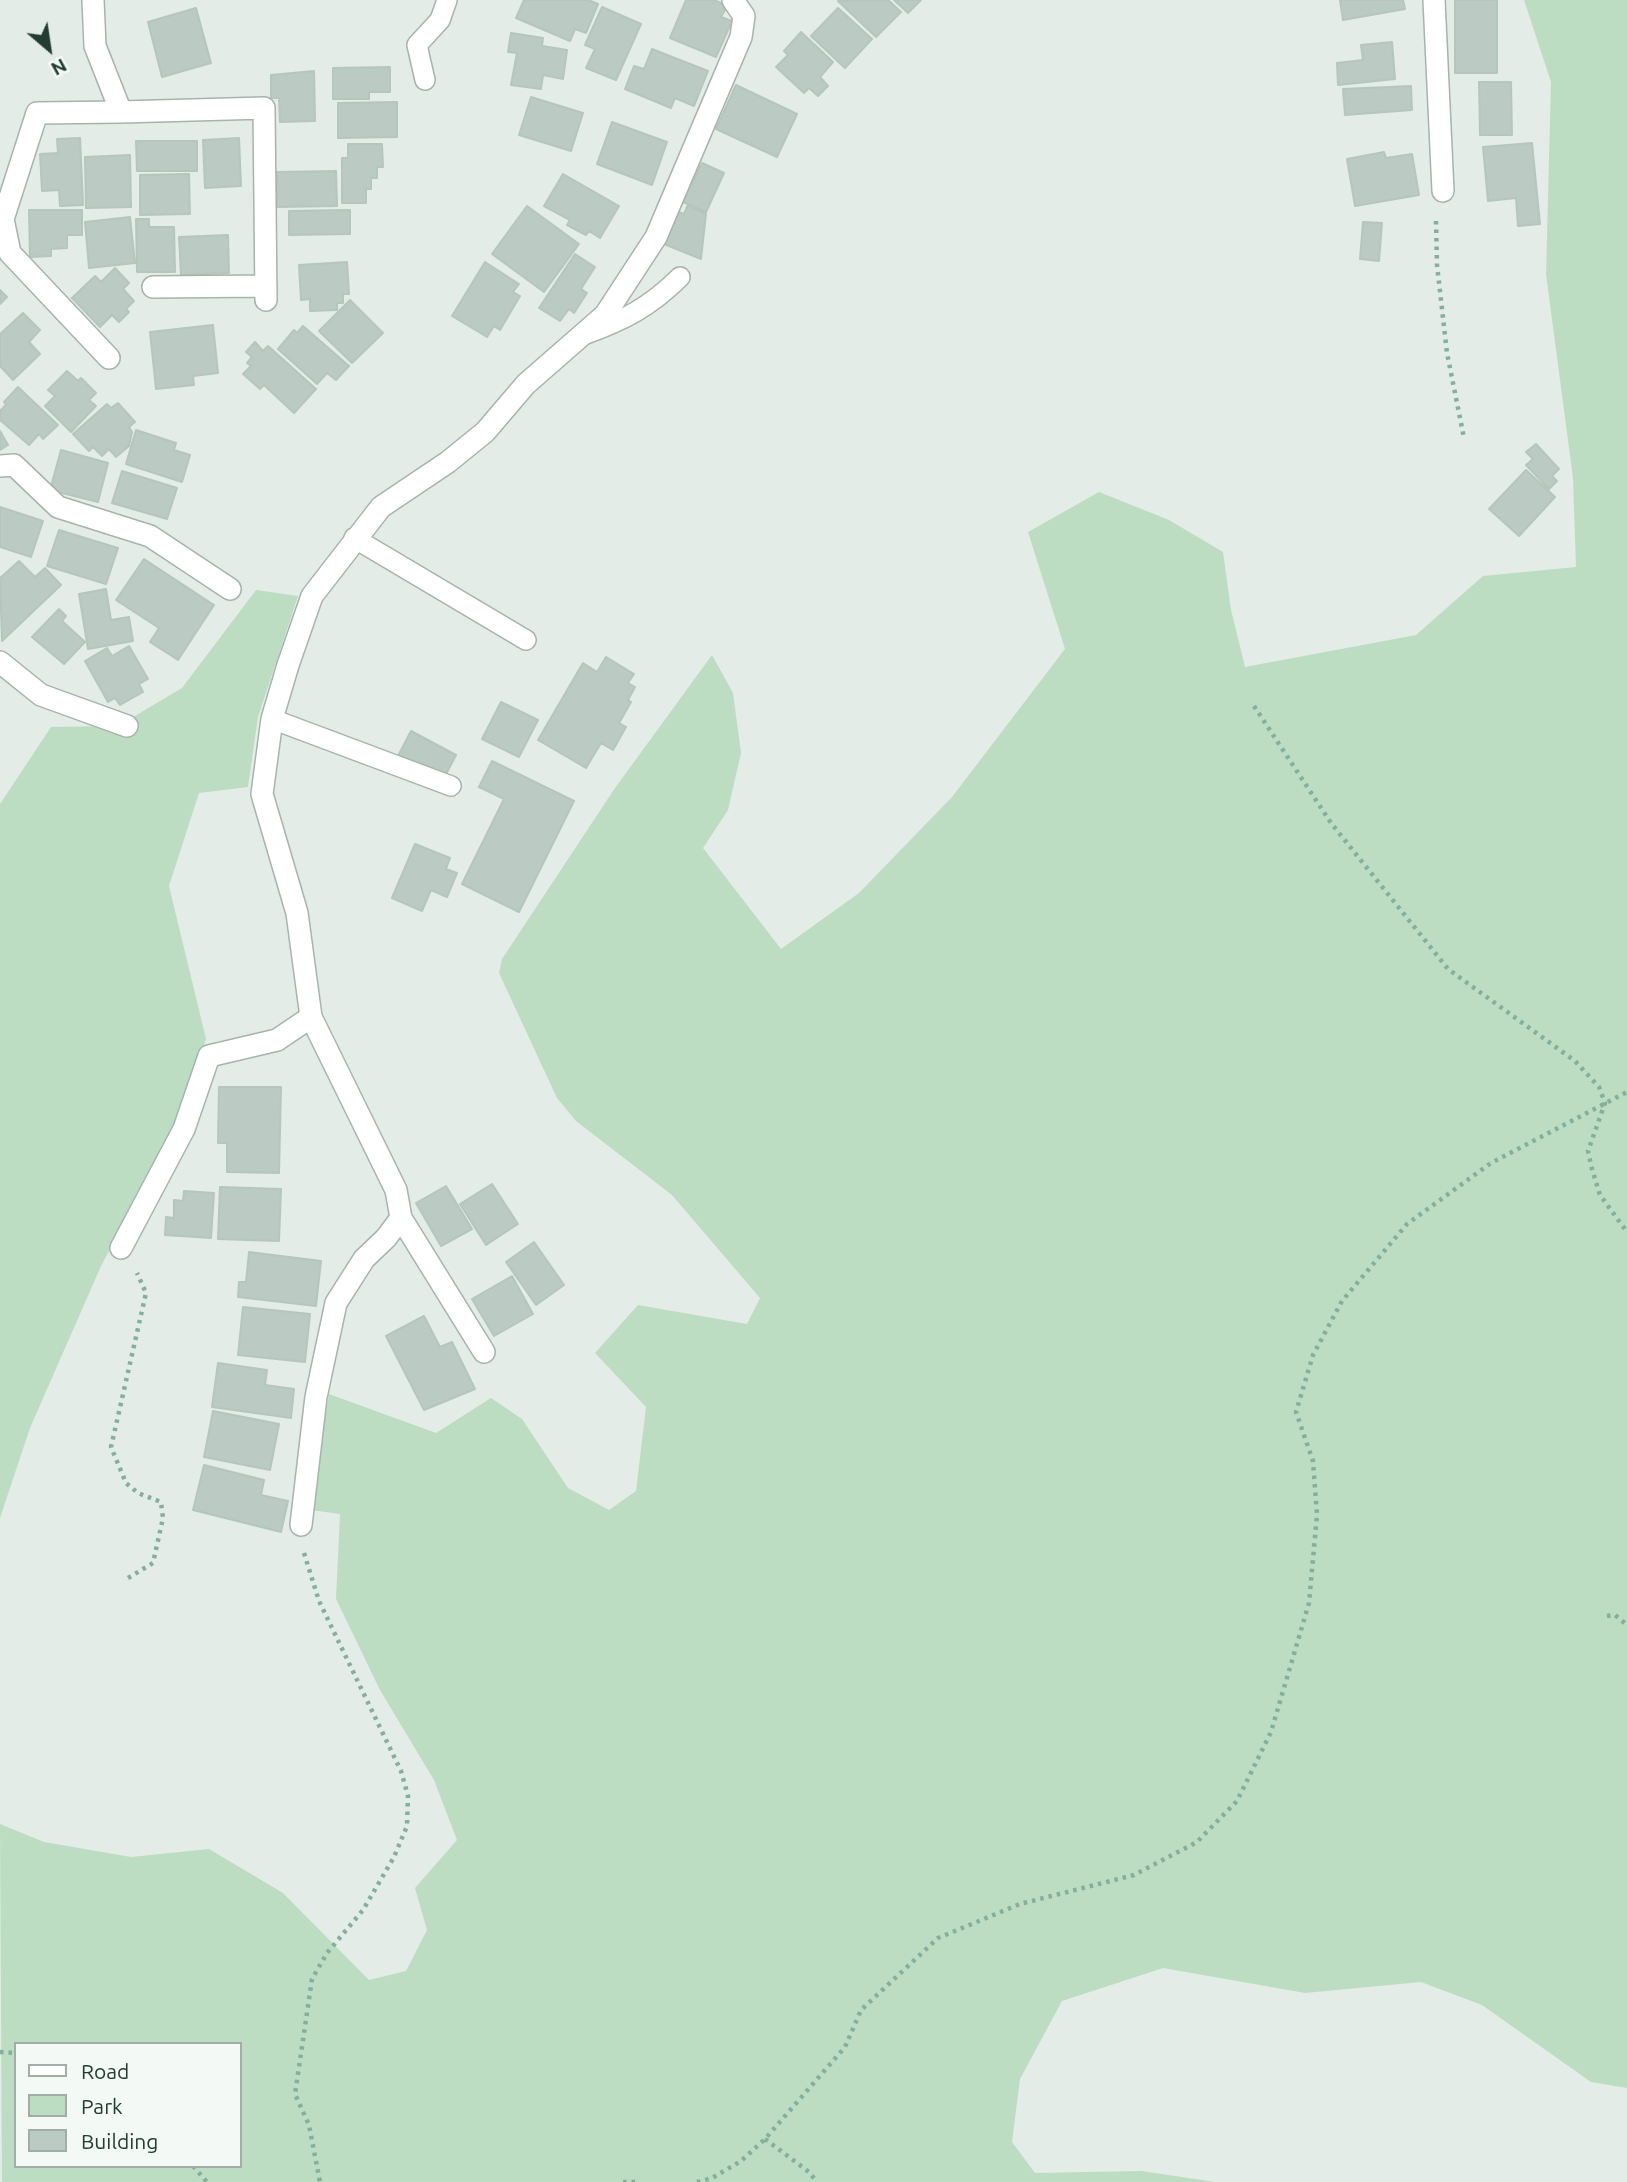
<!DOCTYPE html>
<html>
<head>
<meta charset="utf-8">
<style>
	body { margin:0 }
	#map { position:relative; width:1627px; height:2182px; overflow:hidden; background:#e3ece7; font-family:Ubuntu,sans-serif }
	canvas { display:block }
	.legend { position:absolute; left:14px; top:2042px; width:228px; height:126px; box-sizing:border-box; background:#f3f9f5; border:2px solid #a0aea7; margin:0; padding:9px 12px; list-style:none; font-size:21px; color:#233d33 }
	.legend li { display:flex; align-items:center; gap:14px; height:35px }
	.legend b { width:35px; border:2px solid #a0aea7 }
	.north { position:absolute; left:14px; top:14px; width:70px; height:70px; -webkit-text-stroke:5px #f3f9f5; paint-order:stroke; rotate:151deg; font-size:19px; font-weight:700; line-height:28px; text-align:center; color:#233d33 }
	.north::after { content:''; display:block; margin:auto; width:24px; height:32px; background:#233d33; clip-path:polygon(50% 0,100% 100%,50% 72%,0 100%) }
</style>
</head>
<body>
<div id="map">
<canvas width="1627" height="2182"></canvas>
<ul class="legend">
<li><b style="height:9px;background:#fff"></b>Road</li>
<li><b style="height:19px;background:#bcddc1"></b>Park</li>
<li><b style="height:19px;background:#bbcac2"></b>Building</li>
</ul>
<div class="north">N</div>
</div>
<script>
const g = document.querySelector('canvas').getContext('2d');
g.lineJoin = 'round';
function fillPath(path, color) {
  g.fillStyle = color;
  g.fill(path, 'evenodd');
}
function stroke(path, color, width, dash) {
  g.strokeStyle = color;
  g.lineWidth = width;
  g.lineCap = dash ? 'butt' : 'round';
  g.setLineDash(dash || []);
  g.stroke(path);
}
fillPath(new Path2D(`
	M1524 0H1627V2088L1591 2082 1482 2005 1421 1982 1305 1993 1163 1968 1062 2001 1020 2079 1012 2142 1035 2173 1141 2171 1216 2182H2L0 1824 44 1842 131 1857 209 1849 283 1893 369 1980 406 1971 427 1930 415 1888 457 1840 434 1780 380 1690 336 1599 340 1514 311 1510 329 1394 436 1433 491 1398 522 1419 568 1488 609 1510 636 1491 646 1407 595 1353 638 1305 747 1324 760 1298 672 1195 576 1121 557 1098 499 973 502 959 615 788 712 655 733 693 741 753 728 810 703 848 781 949 859 893 952 797 1065 649 1028 532 1099 492 1169 520 1223 552 1231 610 1245 667 1416 635 1483 576 1576 567 1573 478 1546 274 1551 82ZM16 2044H240V2166H16Z
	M256 590 298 596 258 717 248 787 199 793 169 886 206 1039 175 1127 101 1266 30 1428 0 1518V804L51 727 118 726 182 688Z`), '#bcddc1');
const building = new Path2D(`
	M524 0H588L598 4 586 33 575 29 570 41 516 18Z
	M686 0H714L727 6 721 17 732 21 716 57 670 38Z
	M888 0 901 12 876 37 838 1Z
	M894 0H921L908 13Z
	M1340 0H1403L1405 9 1343 20Z
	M1455 0H1497V73H1455Z
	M602 7 641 24 616 80 586 68 595 49 585 45Z
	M196 8 211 63 162 77 148 22Z
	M838 8 872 39 845 68 811 36Z
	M801 32 833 62 820 77 828 86 818 96 809 88 804 93 776 67 788 55 784 51Z
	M511 33 543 38 542 46 567 50 563 79 543 75 541 89 511 85 517 53 508 52Z
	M1392 42 1395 79 1338 85 1337 63 1363 60 1361 45Z
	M652 49 708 71 694 106 675 98 671 108 625 89 634 66 644 69Z
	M390 67V92H369V99H333V68Z
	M314 71 315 121 280 122 279 98H271V75Z
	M1479 82H1511L1512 135H1480Z
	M736 85 797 114 777 157 716 129Z
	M1411 86 1412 110 1345 115 1343 89Z
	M531 97 583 113 571 151 519 135Z
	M397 102V137L338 138V103Z
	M612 122 667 142 652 185 597 164Z
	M80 138 83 205 60 206 59 190 42 191 40 154 58 153 57 139Z
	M239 138 241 186 205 188 203 140Z
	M136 141H197V171H137Z
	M1532 143 1540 224 1518 226 1516 198 1488 201 1483 147Z
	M348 144H382L383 167H377V178H371V189H366V203H342V158H348Z
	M1384 152 1386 158 1412 154 1419 195 1355 206 1347 159Z
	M130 155 131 207 86 208 85 157Z
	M702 163 724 173 706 212 683 202Z
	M336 171 337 206 277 207V172Z
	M189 174 190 214 140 215V175Z
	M563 174 619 206 600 238 589 231 586 235 567 225 570 220 544 206Z
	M688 205 706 214 701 259 664 244 678 212 684 214Z
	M527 206 579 244 544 292 492 254Z
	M29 210H82V235H67V248L51 249V256L30 257Z
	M350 210V234L289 235V211Z
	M130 217 135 263 89 268 85 222Z
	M136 219H149V227H174L175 272H137Z
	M1363 222 1382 223 1379 261 1360 259Z
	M228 235 229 273 181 275 179 237Z
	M575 254 595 267 581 289 587 293 574 313 569 309 560 321 539 308Z
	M347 262 349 294H343V303H337V310L310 311V299L301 300 299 265Z
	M485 262 519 284 513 292 520 296 500 330 494 326 487 337 452 316Z
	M115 268 129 283 123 289 134 301 126 309 129 312 119 322 112 315 100 327 72 298 95 276 101 282Z
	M0 290 7 297 0 304Z
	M350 300 383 333 352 363 319 331Z
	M23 313 40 330 29 342 40 354 13 380 0 366V334Z
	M213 325 218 373 193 376 194 385 156 389 150 332Z
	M303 326 349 366 336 380 327 373 317 384 278 349 294 330 297 333Z
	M255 342 263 351 268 346 316 389 294 413 264 385 260 389 243 374 251 366 247 363 252 357 246 352Z
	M67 371 78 381 81 378 96 393 89 400 96 406 71 432 45 406 55 396 48 390Z
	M18 387 58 425 43 439 39 434 29 445 0 420V411L6 405 4 402Z
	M118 403 135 422 129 427 132 432 129 446 116 457 109 449 102 456 93 447 89 451 73 434 107 404 111 408Z
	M136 430 176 443 174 450 190 455 182 482 126 464Z
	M0 431 8 445 0 450Z
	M1536 444 1559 469 1552 476 1557 481 1549 489 1526 465 1533 459 1526 452Z
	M61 450 108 463 98 502 50 490Z
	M1526 470 1555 497 1519 536 1489 509Z
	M122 471 177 488 167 519 112 503Z
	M0 507 43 521 31 557 0 547Z
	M59 530 118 548 106 584 47 566Z
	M144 559 214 605 178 660 150 642 159 628 116 600Z
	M19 561 35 577 45 568 61 585 2 641 0 578Z
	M106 589 111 620 129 617 133 641 88 649 79 594Z
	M59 609 66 616 62 621 85 642 64 664 32 637Z
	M129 646 148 679 139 684 143 692 120 705 115 698 108 702 85 661 107 648 112 656Z
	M606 657 634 674 628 683 635 687 628 700 631 702 619 723 626 727 613 750 601 743 586 768 538 740 583 663 597 672Z
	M501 702 538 720 519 757 482 739Z
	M411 731 456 755 443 780 398 756Z
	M492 761 574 801 519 912 462 884 504 799 479 787Z
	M415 844 450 858 446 869 457 873 447 897 431 890 422 911 392 898Z
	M219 1087H281L279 1173 227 1172V1143H218Z
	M492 1184 518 1224 486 1245 460 1204Z
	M446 1186 472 1229 441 1246 416 1203Z
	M220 1187 281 1189 279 1241 218 1239Z
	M184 1191 214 1193 211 1238 165 1235 166 1217 174 1218V1200L183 1201Z
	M534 1242 564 1285 536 1305 506 1262Z
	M249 1252 321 1261 316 1306 238 1297 239 1282H246Z
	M512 1276 533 1314 494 1336 472 1299Z
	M243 1307 310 1314 305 1362 238 1355Z
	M424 1316 440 1347 452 1342 475 1389 424 1410 386 1336Z
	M218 1363 267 1370 265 1385 294 1389 291 1418 212 1407Z
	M213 1411 279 1424 270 1470 204 1457Z
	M204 1465 264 1480 261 1495 288 1501 281 1532 193 1510Z`);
fillPath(building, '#bbcac2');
stroke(building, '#b5c6bd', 2);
const service = new Path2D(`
	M425 80 417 45 440 20 447 0
	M583 335C623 321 650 307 680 277
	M354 538 526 640
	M272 719 451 786`);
const minor = new Path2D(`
	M93 0 95 46 121 112 264 108 266 300
	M1434 0 1443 191
	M153 287 266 286
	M109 358 10 253 3 219 37 113 121 112
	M0 466 14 465 58 507 150 536 230 589
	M0 662 41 695 127 726
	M401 1218 484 1352
	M121 1248 184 1129 209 1056 277 1040 311 1017
	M301 1525 316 1397 336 1303 364 1259 386 1238 401 1218 396 1190 311 1017 297 913 262 794 272 719 288 665 312 596 381 507 448 462 485 432 526 384 605 315 656 237 741 37 744 16 733 0`);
stroke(service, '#a6b4ad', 22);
stroke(minor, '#a6b4ad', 24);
stroke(new Path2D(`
	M1436 221 1437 265 1447 353 1464 438
	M1254 706 1331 823 1448 969 1575 1061 1599 1087 1605 1103 1588 1151 1592 1169 1600 1195 1627 1232
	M304 1553 319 1601 401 1771 408 1796 407 1826 394 1857 363 1910 327 1953 312 1979 295 2094 309 2125 320 2182
	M128 1578 153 1563 163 1518 161 1502 138 1493 126 1483 111 1447 146 1293 137 1273
	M1607 1616 1615 1615 1627 1625
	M0 2052 16 2053
	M765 2139 809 2172 817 2182
	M193 2166 207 2182
	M623 2182H638
	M697 2182 712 2178 741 2161 765 2139 845 2047 861 2010 938 1938 1020 1904 1134 1875 1197 1842 1237 1801 1271 1732 1309 1603 1317 1515 1313 1461 1296 1412 1313 1355 1342 1301 1407 1224 1491 1163 1627 1092`), '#84af9c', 4.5, [3.5, 5]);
stroke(service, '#fff', 19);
stroke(minor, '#fff', 21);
</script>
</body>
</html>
